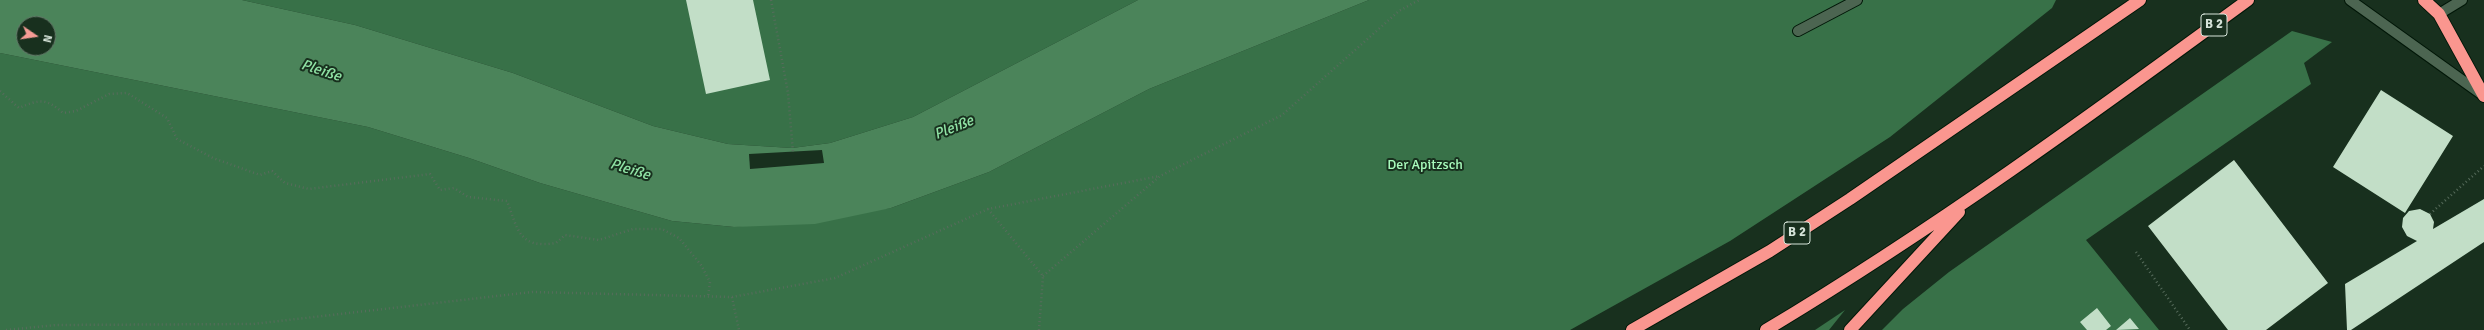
<!DOCTYPE html>
<html>
<head>
<meta charset="utf-8">
<style>
	body { margin:0 }
	#map { position:relative; width:2484px; height:330px; overflow:hidden; background:#18301e; font-family:Signika,sans-serif }
	canvas { display:block }
	.north { position:absolute; left:16px; top:16px; width:40px; height:40px; box-sizing:border-box; background:#18301e; border:1px solid #647869; border-radius:50%; rotate:103deg; font-size:11px; font-weight:700; line-height:16px; text-align:center; color:#d6e4d9 }
	.north::after { content:''; display:block; margin:auto; width:14px; height:18px; background:#f59c95; clip-path:polygon(50% 0,100% 100%,50% 72%,0 100%) }
</style>
</head>
<body>
<div id="map">
<canvas width="2484" height="330"></canvas>
<div class="north">N</div>
</div>
<script>
const g = document.querySelector('canvas').getContext('2d');
g.lineJoin = 'round';
function fillPath(path, color) {
  g.fillStyle = color;
  g.fill(path, 'evenodd');
}
function stroke(path, color, width, dash) {
  g.strokeStyle = color;
  g.lineWidth = width;
  g.lineCap = dash ? 'butt' : 'round';
  g.setLineDash(dash || []);
  g.stroke(path);
}
function label(font, color, halo, rows, align = 'center') {
  g.font = font + ' Signika,sans-serif';
  g.lineWidth = 4;
  g.setLineDash([]);
  g.textBaseline = 'middle';
  g.strokeStyle = halo;
  g.fillStyle = color;
  for (const [text, x, y, turn = 0] of rows) {
    g.save();
    g.translate(x, y);
    g.rotate((+turn || 0) * Math.PI / 180);
    g.textAlign = isNaN(turn) ? turn : align;
    if (halo) g.strokeText(text, 0, 0);
    g.fillText(text, 0, 0);
    g.restore();
  }
}
fillPath(new Path2D(`
	M242 0H1138L913 117 830 143 792 148 728 144 653 126 513 73 355 25Z
	M1369 0H2056L2052 8 1890 137 1730 241 1570 330H0V53L368 127 469 158 540 183 672 221 734 227 891 208 989 172 1149 89Z
	M2292 31 2332 42 2304 63 2311 84 2086 240 2159 330H1882L1903 309 1949 272Z
	M1845 310 1829 330H1815Z`), '#387148');
fillPath(new Path2D(`
	M0 0H242L355 25 513 73 653 126 728 144 792 148 830 143 913 117 1138 0H1369L1149 89 989 172 891 208 815 224 734 227 672 221 540 183 469 158 368 127 0 53ZM24 24H48V48H24Z`), '#4b845a');
fillPath(new Path2D(`
	M822 150 824 163 750 169 749 154Z`), '#18301e');
fillPath(new Path2D(`
	M686 0H753L770 80 706 94Z
	M2381 90 2453 136 2405 213 2333 167Z
	M2234 160 2328 283 2266 330H2228L2148 226Z
	M2484 199V242L2351 330H2347L2345 284 2417 241 2407 236 2402 227 2403 218 2409 211 2420 209 2430 214 2434 222 2433 229Z
	M2097 308 2111 326 2106 330H2087L2080 322Z
	M2130 318 2139 329 2116 330Z`), '#c2dec7');
const lane = new Path2D(`
	M2439 14 2462 0
	M1798 31 1857 0`);
const secondary = new Path2D(`
	M2350 0 2484 96`);
const highway = new Path2D(`
	M2424 0 2439 14 2484 96
	M1632 330 1770 251 1850 199 2140 0
	M1766 330C1933 230 2091 115 2248 0
	M1850 330 1959 212`);
stroke(lane, '#021708', 12);
stroke(secondary, '#021708', 12);
stroke(highway, '#021708', 14);
stroke(new Path2D(`
	M771 0 788 93 793 152
	M0 91 19 108C40 99 46 98 63 113L76 111 109 94 127 93 167 118 177 139 213 158 260 175 272 171 285 183 309 189 430 174 440 190 454 188 468 197 507 201C518 230 519 249 556 243L565 235 599 240 633 229H662L679 238 701 265 710 282 708 297
	M988 209 1043 276 1039 330
	M2430 214 2484 166
	M2136 252 2190 330
	M1043 276 1160 176 1282 115 1399 11 1419 0
	M732 297 739 330
	M6 330 56 325 253 324 532 292 732 297 835 278 988 209 1160 176`), '#576c5c', 2.5, [1, 3]);
stroke(lane, '#4c6551', 10);
stroke(secondary, '#4c6551', 10);
stroke(highway, '#fa968f', 12);
for (const [x, y, w] of [
	[2214,25,26],
	[1797,233,26]
]) {
  const box = new Path2D();
  box.roundRect(x - w / 2, y - 11, w, 22, 3);
  g.fillStyle = '#18301e';
  g.fill(box);
  stroke(box, '#d6e4d9', 1);
}
label('bold 13px', '#d6e4d9', null, [
	["B 2",2214,25],
	["B 2",1797,233]
]);
label('14px', '#a8fbbc', '#18301e', [
	["Der Apitzsch",1425,165]
]);
label('italic 15px', '#90e3a5', '#18301e', [
	["Pleiße",321,71,18],
	["Pleiße",954,128,-22],
	["Pleiße",630,170,17]
]);
</script>
</body>
</html>
